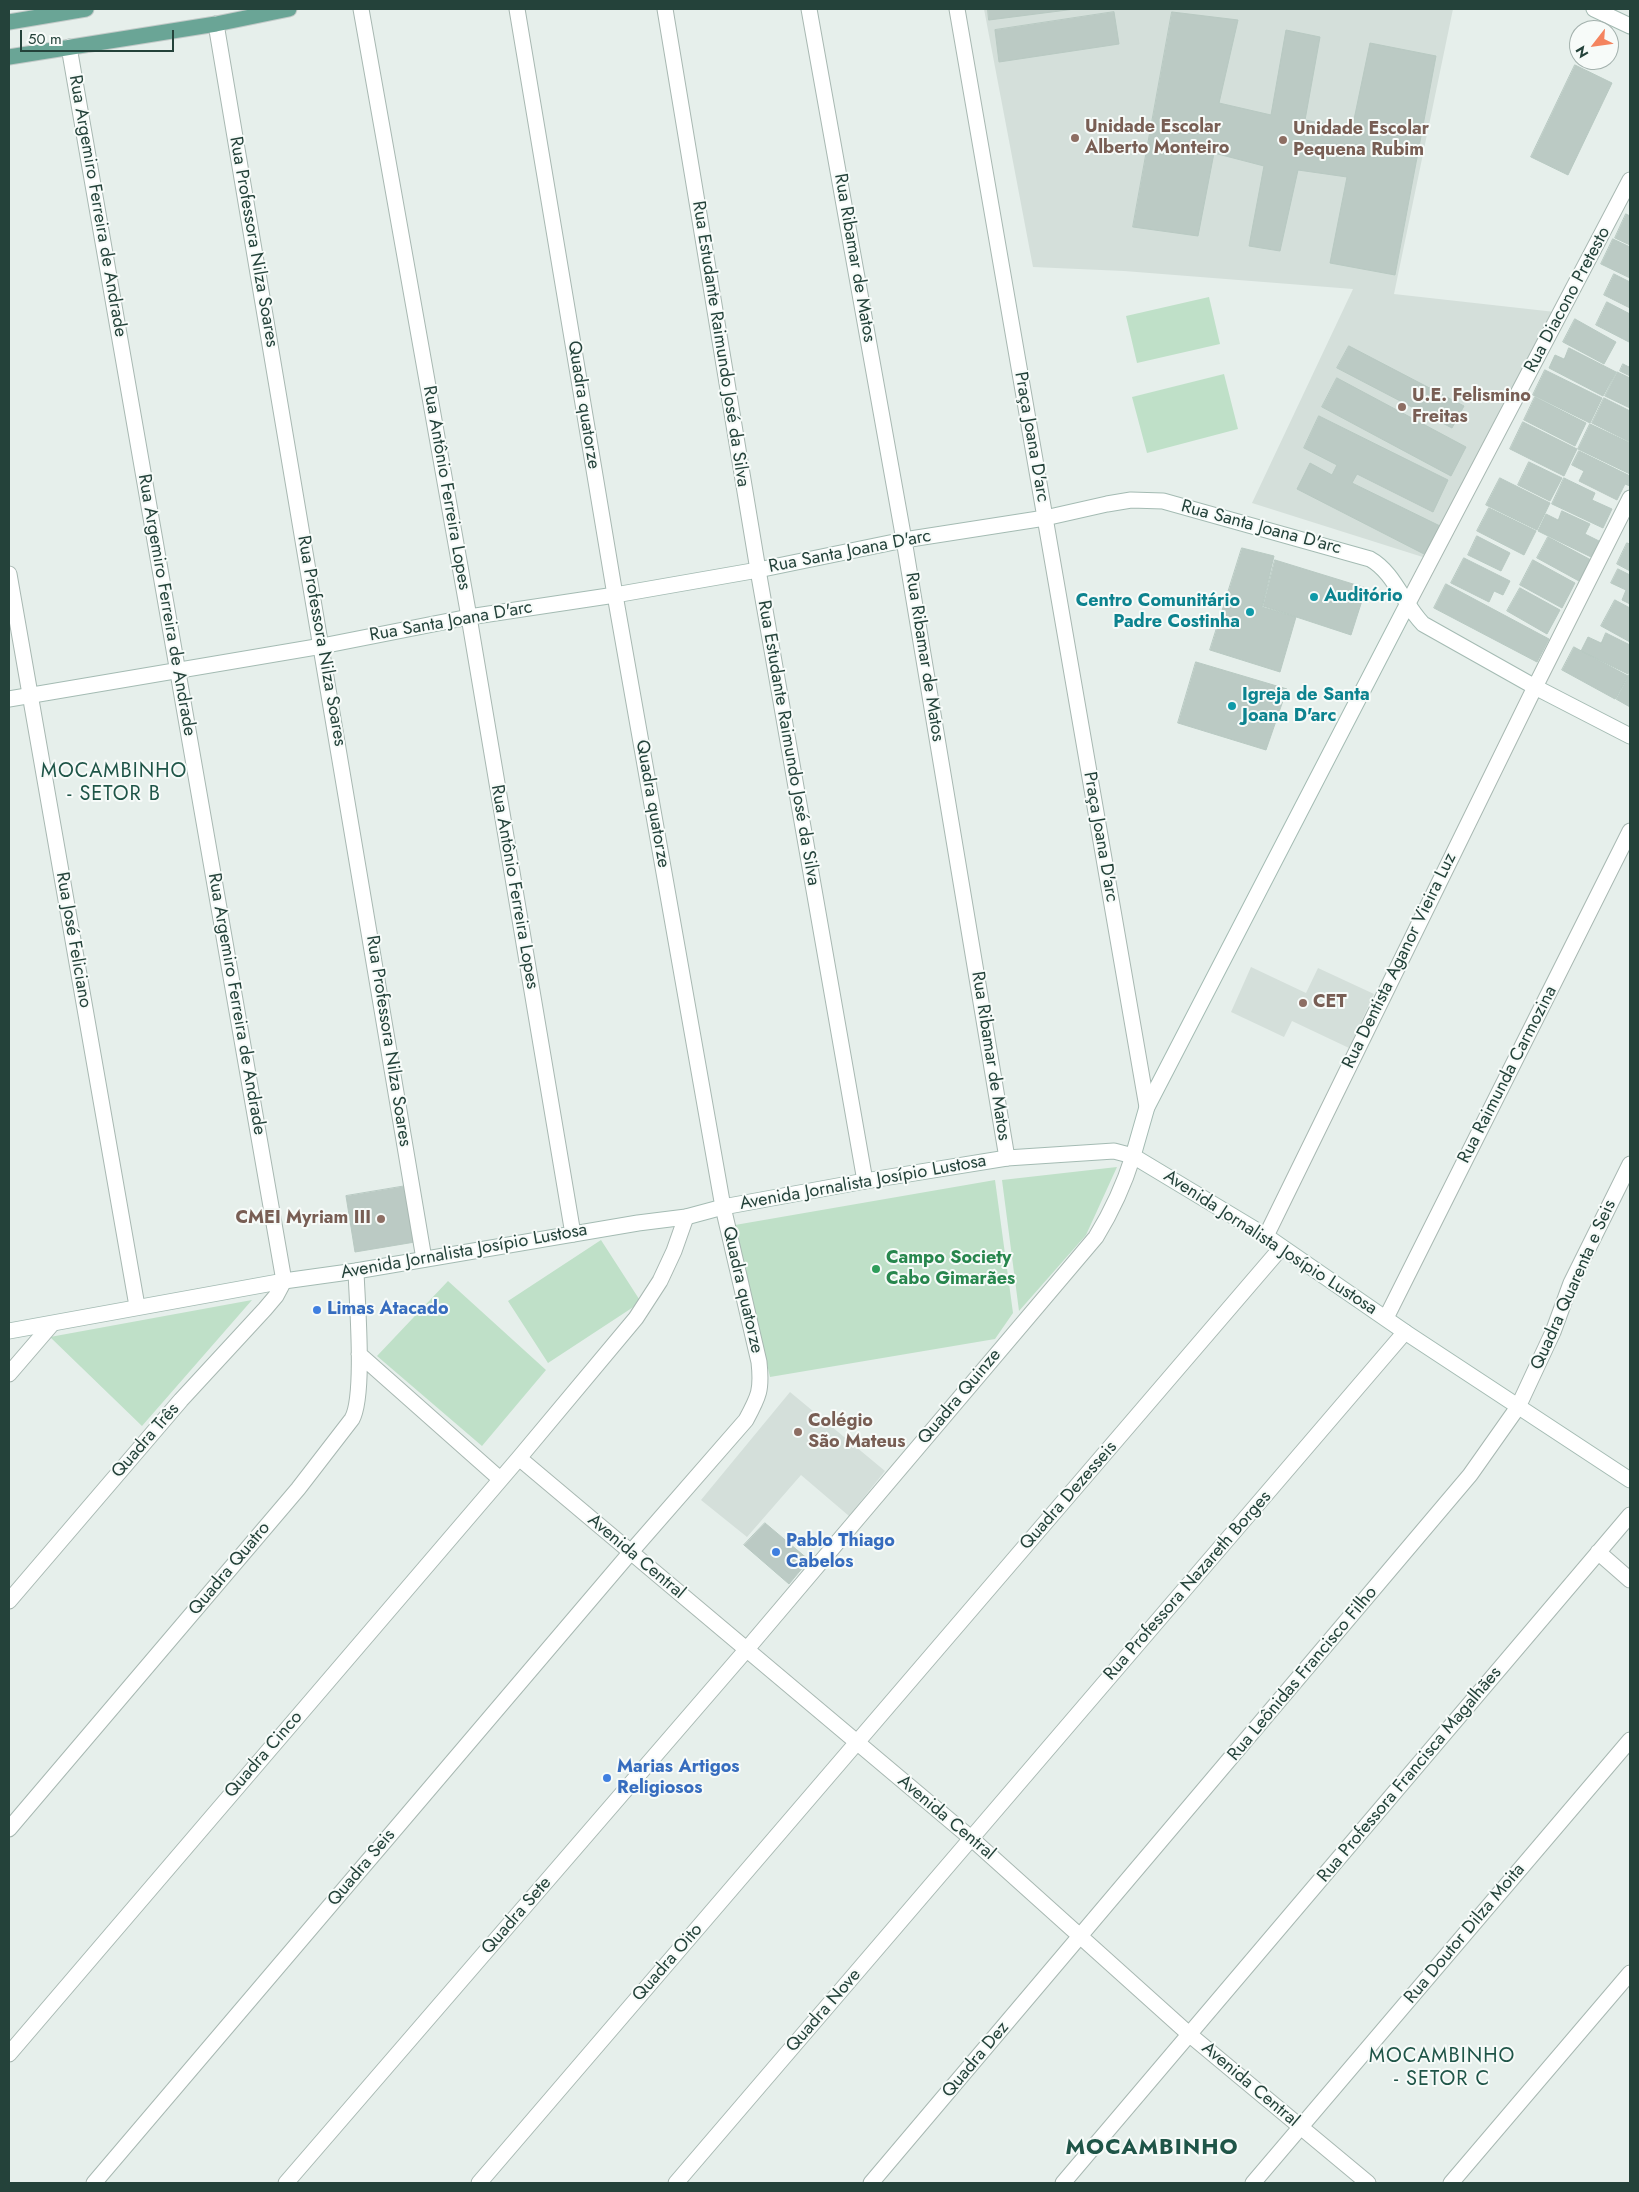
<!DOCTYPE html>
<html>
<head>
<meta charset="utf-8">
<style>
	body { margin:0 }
	#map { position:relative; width:1639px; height:2192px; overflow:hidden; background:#e6efeb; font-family:Jost,sans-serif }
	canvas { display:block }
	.frame { position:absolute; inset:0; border:10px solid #24423a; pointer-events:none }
	.north { position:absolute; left:1569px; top:20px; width:50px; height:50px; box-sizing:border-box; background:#f7fbf9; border:1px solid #a3b1ad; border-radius:50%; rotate:240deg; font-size:14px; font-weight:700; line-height:20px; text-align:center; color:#24423a }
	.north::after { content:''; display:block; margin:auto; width:18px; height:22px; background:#f4845f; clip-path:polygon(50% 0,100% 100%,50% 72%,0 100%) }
	.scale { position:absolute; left:20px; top:30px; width:154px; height:22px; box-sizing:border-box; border:2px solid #24423a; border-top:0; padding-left:6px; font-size:15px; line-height:18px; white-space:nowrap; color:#24423a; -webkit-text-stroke:4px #f7fbf9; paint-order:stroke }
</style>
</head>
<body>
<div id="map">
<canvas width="1639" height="2192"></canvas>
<div class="frame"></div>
<div class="north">N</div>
<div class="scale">50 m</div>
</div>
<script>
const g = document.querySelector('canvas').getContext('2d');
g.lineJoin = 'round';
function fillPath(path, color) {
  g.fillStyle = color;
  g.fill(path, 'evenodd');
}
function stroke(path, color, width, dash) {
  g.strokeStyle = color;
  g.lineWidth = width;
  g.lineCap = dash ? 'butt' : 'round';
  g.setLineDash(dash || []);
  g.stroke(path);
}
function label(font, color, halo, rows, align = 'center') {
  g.font = font + ' Jost,sans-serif';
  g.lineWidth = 4;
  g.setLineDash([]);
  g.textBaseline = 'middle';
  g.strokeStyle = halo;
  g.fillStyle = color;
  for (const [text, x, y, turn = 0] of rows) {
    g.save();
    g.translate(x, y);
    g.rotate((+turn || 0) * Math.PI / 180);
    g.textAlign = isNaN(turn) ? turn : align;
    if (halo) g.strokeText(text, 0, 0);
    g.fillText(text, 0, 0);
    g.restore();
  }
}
fillPath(new Path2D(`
	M984 9H1453L1394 294 1555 312 1429 559 1252 503 1353 289 1124 271 1033 267Z
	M1251 967 1306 993 1318 968 1374 994 1349 1048 1292 1021 1284 1037 1231 1012Z
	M790 1392 885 1471 849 1516 801 1475 747 1537 701 1500Z`), '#d4dfda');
fillPath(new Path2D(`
	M1209 297 1220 344 1137 363 1126 316Z
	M1224 374 1238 429 1147 453 1132 397Z
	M1117 1167 1086 1235 1019 1311 1002 1180Z
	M995 1180 1013 1313 995 1339 770 1377 735 1225Z
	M601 1240 641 1302 548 1363 508 1301Z
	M448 1281 546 1370 482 1446 377 1356Z
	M252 1300 142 1426 50 1337Z`), '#bfe0c8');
const building = new Path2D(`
	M988 9H1075L989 20Z
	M1114 12 1119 44 999 62 995 30Z
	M1172 12 1238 20 1219 103 1271 115 1286 30 1320 37 1305 120 1352 129 1370 43 1436 56 1395 275 1330 263 1347 177 1298 170 1280 251 1249 246 1264 166 1214 153 1198 236 1133 227Z
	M1575 65 1612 83 1568 175 1531 157Z
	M1626 214 1630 216V245L1615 238Z
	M1613 239 1630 247V278L1601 264Z
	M1614 274 1630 282V308L1604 295Z
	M1607 302 1630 314 1629 342 1596 325Z
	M1575 319 1616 342 1604 364 1563 342Z
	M1349 346 1464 406 1452 428 1337 368Z
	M1569 348 1616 372 1603 396 1549 368 1555 355 1564 359Z
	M1623 364 1629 367 1630 365V376L1620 371Z
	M1545 370 1602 398 1590 423 1533 395Z
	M1617 372 1630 378V408L1605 396Z
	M1337 378 1466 447 1451 476 1322 407Z
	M1535 397 1586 423 1575 446 1524 420Z
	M1604 398 1630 411V442L1592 423Z
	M1319 416 1448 480 1433 512 1357 474 1352 483 1440 526 1424 554 1297 489 1310 463 1332 475 1337 465 1304 448Z
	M1523 422 1577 449 1564 476 1510 449Z
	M1590 424 1630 443V474L1578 449Z
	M1579 451 1630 476V486L1625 484 1617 500 1579 481 1584 471 1572 465Z
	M1529 462 1562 478 1550 501 1518 485Z
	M1500 478 1550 503 1537 530 1486 505Z
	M1564 478 1595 493 1592 500 1612 509 1603 528 1552 504Z
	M1489 508 1536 531 1524 555 1477 531Z
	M1562 511 1590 524 1585 534 1599 541 1591 557 1538 531 1546 514 1558 520Z
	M1477 536 1510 553 1501 571 1468 555Z
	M1548 537 1591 560 1579 581 1537 558Z
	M1627 543 1630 544V571L1617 564Z
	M1242 548 1274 556 1262 607 1296 617 1280 672 1210 650Z
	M1464 558 1510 581 1503 595 1494 591 1489 602 1451 583Z
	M1275 560 1366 588 1351 635 1263 606Z
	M1533 560 1575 583 1562 608 1520 585Z
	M1618 569 1630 575V604L1622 600 1626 590 1611 583Z
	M1446 584 1549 639 1537 662 1434 608Z
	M1520 588 1560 610 1547 634 1507 611Z
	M1615 600 1630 608V642L1601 626Z
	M1606 633 1630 645V670L1628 674 1581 651 1588 637 1601 643Z
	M1574 647 1628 676 1615 699 1562 670Z
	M1196 662 1287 689 1266 750 1178 723Z
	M1630 673V707L1616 699Z
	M406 1186 415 1242 355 1252 346 1196Z
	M765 1523 809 1560 789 1584 744 1545Z`);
fillPath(building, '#bbcac4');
stroke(building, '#b8c9c2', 1);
const street = new Path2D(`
	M361 9 469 617 573 1234
	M665 9 758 570 865 1181
	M809 9 904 540 1007 1158
	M957 9 1147 1107
	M216 24 424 1259
	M9 574 137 1306
	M1407 605 1630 180
	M1266 1236 1535 687 1630 498
	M1386 1318 1630 831
	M359 1354 500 1479
	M9 1374 52 1324
	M519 1458 972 1839 1190 2035 1368 2183
	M1598 1552 1630 1580
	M9 1601 181 1400 265 1309 276 1296 284 1281 69 47
	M9 1829 298 1489 352 1419C365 1396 357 1302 356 1271
	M9 2054 519 1458 636 1318 660 1281 674 1251 686 1217
	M94 2183 630 1553 746 1420C759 1396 762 1390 759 1362L723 1207 615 595 517 9
	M286 2183 747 1649 1096 1237C1112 1211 1124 1185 1133 1156
	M479 2183 1281 1248
	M676 2183 1405 1332
	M871 2183 1470 1475 1518 1407 1553 1332 1571 1283 1630 1164
	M1063 2183 1630 1515
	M1253 2183 1630 1740
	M1451 2183 1630 1973`);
const secondary = new Path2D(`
	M1594 9 1630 26
	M9 699 322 646 469 617 615 595 758 570 904 540 1045 518 1107 504 1131 500 1163 501 1370 559C1394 572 1404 605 1423 624L1535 687 1630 736
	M1133 1156 1147 1107 1407 605
	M9 1331 284 1281 356 1271 638 1223 686 1217 723 1207 865 1181 1007 1158 1114 1151 1133 1156 1266 1236 1405 1332 1630 1480`);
const primary = new Path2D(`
	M9 22 86 9
	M9 57 216 24 289 9`);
stroke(street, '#a8b8b2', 17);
stroke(secondary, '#a4bbb3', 17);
stroke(primary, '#c2cac8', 17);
stroke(street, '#fff', 15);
stroke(secondary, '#fff', 15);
stroke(primary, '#6aa596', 15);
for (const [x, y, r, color] of [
	[1075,138,5,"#8d6e63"],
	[1283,140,5,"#8d6e63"],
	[1402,407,5,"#8d6e63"],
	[1314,597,5,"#0f9aa8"],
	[1250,612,5,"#0f9aa8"],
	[1232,706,5,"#0f9aa8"],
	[1303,1003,5,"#8d6e63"],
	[381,1219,5,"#8d6e63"],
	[876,1269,5,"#2e9e5b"],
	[317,1310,5,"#3f7fe0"],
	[798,1432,5,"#8d6e63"],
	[776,1552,5,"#3f7fe0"],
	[607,1778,5,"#3f7fe0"]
]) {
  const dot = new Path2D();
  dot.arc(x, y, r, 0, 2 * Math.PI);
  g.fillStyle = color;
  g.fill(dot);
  stroke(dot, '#f7fbf9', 2);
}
label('bold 18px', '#785e54', '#f7fbf9', [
	["Unidade Escolar",1085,128],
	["Alberto Monteiro",1085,149],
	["Unidade Escolar",1293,130],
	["Pequena Rubim",1293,151],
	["U.E. Felismino",1412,397],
	["Freitas",1412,418],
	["CET",1313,1003],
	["CMEI Myriam III",371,1219,"right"],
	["Colégio",808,1422],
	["São Mateus",808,1443]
], 'left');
label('18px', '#24423a', '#f7fbf9', [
	["Rua Argemiro Ferreira de Andrade",97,206,80],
	["Rua Professora Nilza Soares",253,242,80],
	["Rua Ribamar de Matos",854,258,80],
	["Rua Diacono Pretesto",1568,300,-62],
	["Rua Estudante Raimundo José da Silva",720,344,81],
	["Quadra quatorze",583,405,81],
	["Praça Joana D'arc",1031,437,80],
	["Rua Antônio Ferreira Lopes",446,488,80],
	["Rua Santa Joana D'arc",1261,528,15],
	["Rua Santa Joana D'arc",850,552,-11],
	["Rua Argemiro Ferreira de Andrade",166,605,80],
	["Rua Santa Joana D'arc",451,622,-10],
	["Rua Professora Nilza Soares",321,641,80],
	["Rua Ribamar de Matos",924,657,81],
	["Rua Estudante Raimundo José da Silva",788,743,80],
	["Quadra quatorze",652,804,80],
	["Praça Joana D'arc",1100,837,80],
	["Rua Antônio Ferreira Lopes",514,887,80],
	["Rua José Feliciano",73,940,80],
	["Rua Dentista Aganor Vieira Luz",1400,961,-64],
	["Rua Argemiro Ferreira de Andrade",236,1004,80],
	["Rua Professora Nilza Soares",388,1041,81],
	["Rua Ribamar de Matos",990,1056,81],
	["Rua Raimunda Carmozina",1508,1075,-63],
	["Avenida Jornalista Josípio Lustosa",863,1183,-10],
	["Avenida Jornalista Josípio Lustosa",1270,1243,33],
	["Avenida Jornalista Josípio Lustosa",464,1252,-10],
	["Quadra Quarenta e Seis",1574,1285,-66],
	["Quadra quatorze",742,1290,77],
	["Quadra Quinze",960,1397,-50],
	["Quadra Três",146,1441,-49],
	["Quadra Dezesseis",1069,1496,-49],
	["Avenida Central",636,1557,40],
	["Quadra Quatro",230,1569,-50],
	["Rua Professora Nazareth Borges",1188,1586,-49],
	["Rua Leônidas Francisco Filho",1303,1674,-50],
	["Quadra Cinco",264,1755,-49],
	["Rua Professora Francisca Magalhães",1410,1775,-50],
	["Avenida Central",946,1818,40],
	["Quadra Seis",362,1868,-50],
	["Quadra Sete",517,1916,-49],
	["Rua Doutor Dilza Moita",1465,1934,-50],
	["Quadra Oito",668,1963,-49],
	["Quadra Nove",824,2011,-49],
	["Quadra Dez",976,2060,-50],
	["Avenida Central",1250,2085,40]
]);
label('bold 18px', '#0d838f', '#f7fbf9', [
	["Auditório",1324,597],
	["Centro Comunitário",1240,602,"right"],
	["Padre Costinha",1240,623,"right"],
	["Igreja de Santa",1242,696],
	["Joana D'arc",1242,717]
], 'left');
label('bold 18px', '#27864d', '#f7fbf9', [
	["Campo Society",886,1259],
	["Cabo Gimarães",886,1280]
], 'left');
label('bold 18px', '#366cbe', '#f7fbf9', [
	["Limas Atacado",327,1310],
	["Pablo Thiago",786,1542],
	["Cabelos",786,1563],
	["Marias Artigos",617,1768],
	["Religiosos",617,1789]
], 'left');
g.letterSpacing = '1px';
label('20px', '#1f5548', '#f7fbf9', [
	["MOCAMBINHO",114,772],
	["- SETOR B",114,795],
	["MOCAMBINHO",1442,2057],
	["- SETOR C",1442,2080]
]);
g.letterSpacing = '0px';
g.letterSpacing = '1px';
label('bold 22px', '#1f5548', '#f7fbf9', [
	["MOCAMBINHO",1152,2149]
]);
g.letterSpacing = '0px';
</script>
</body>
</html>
